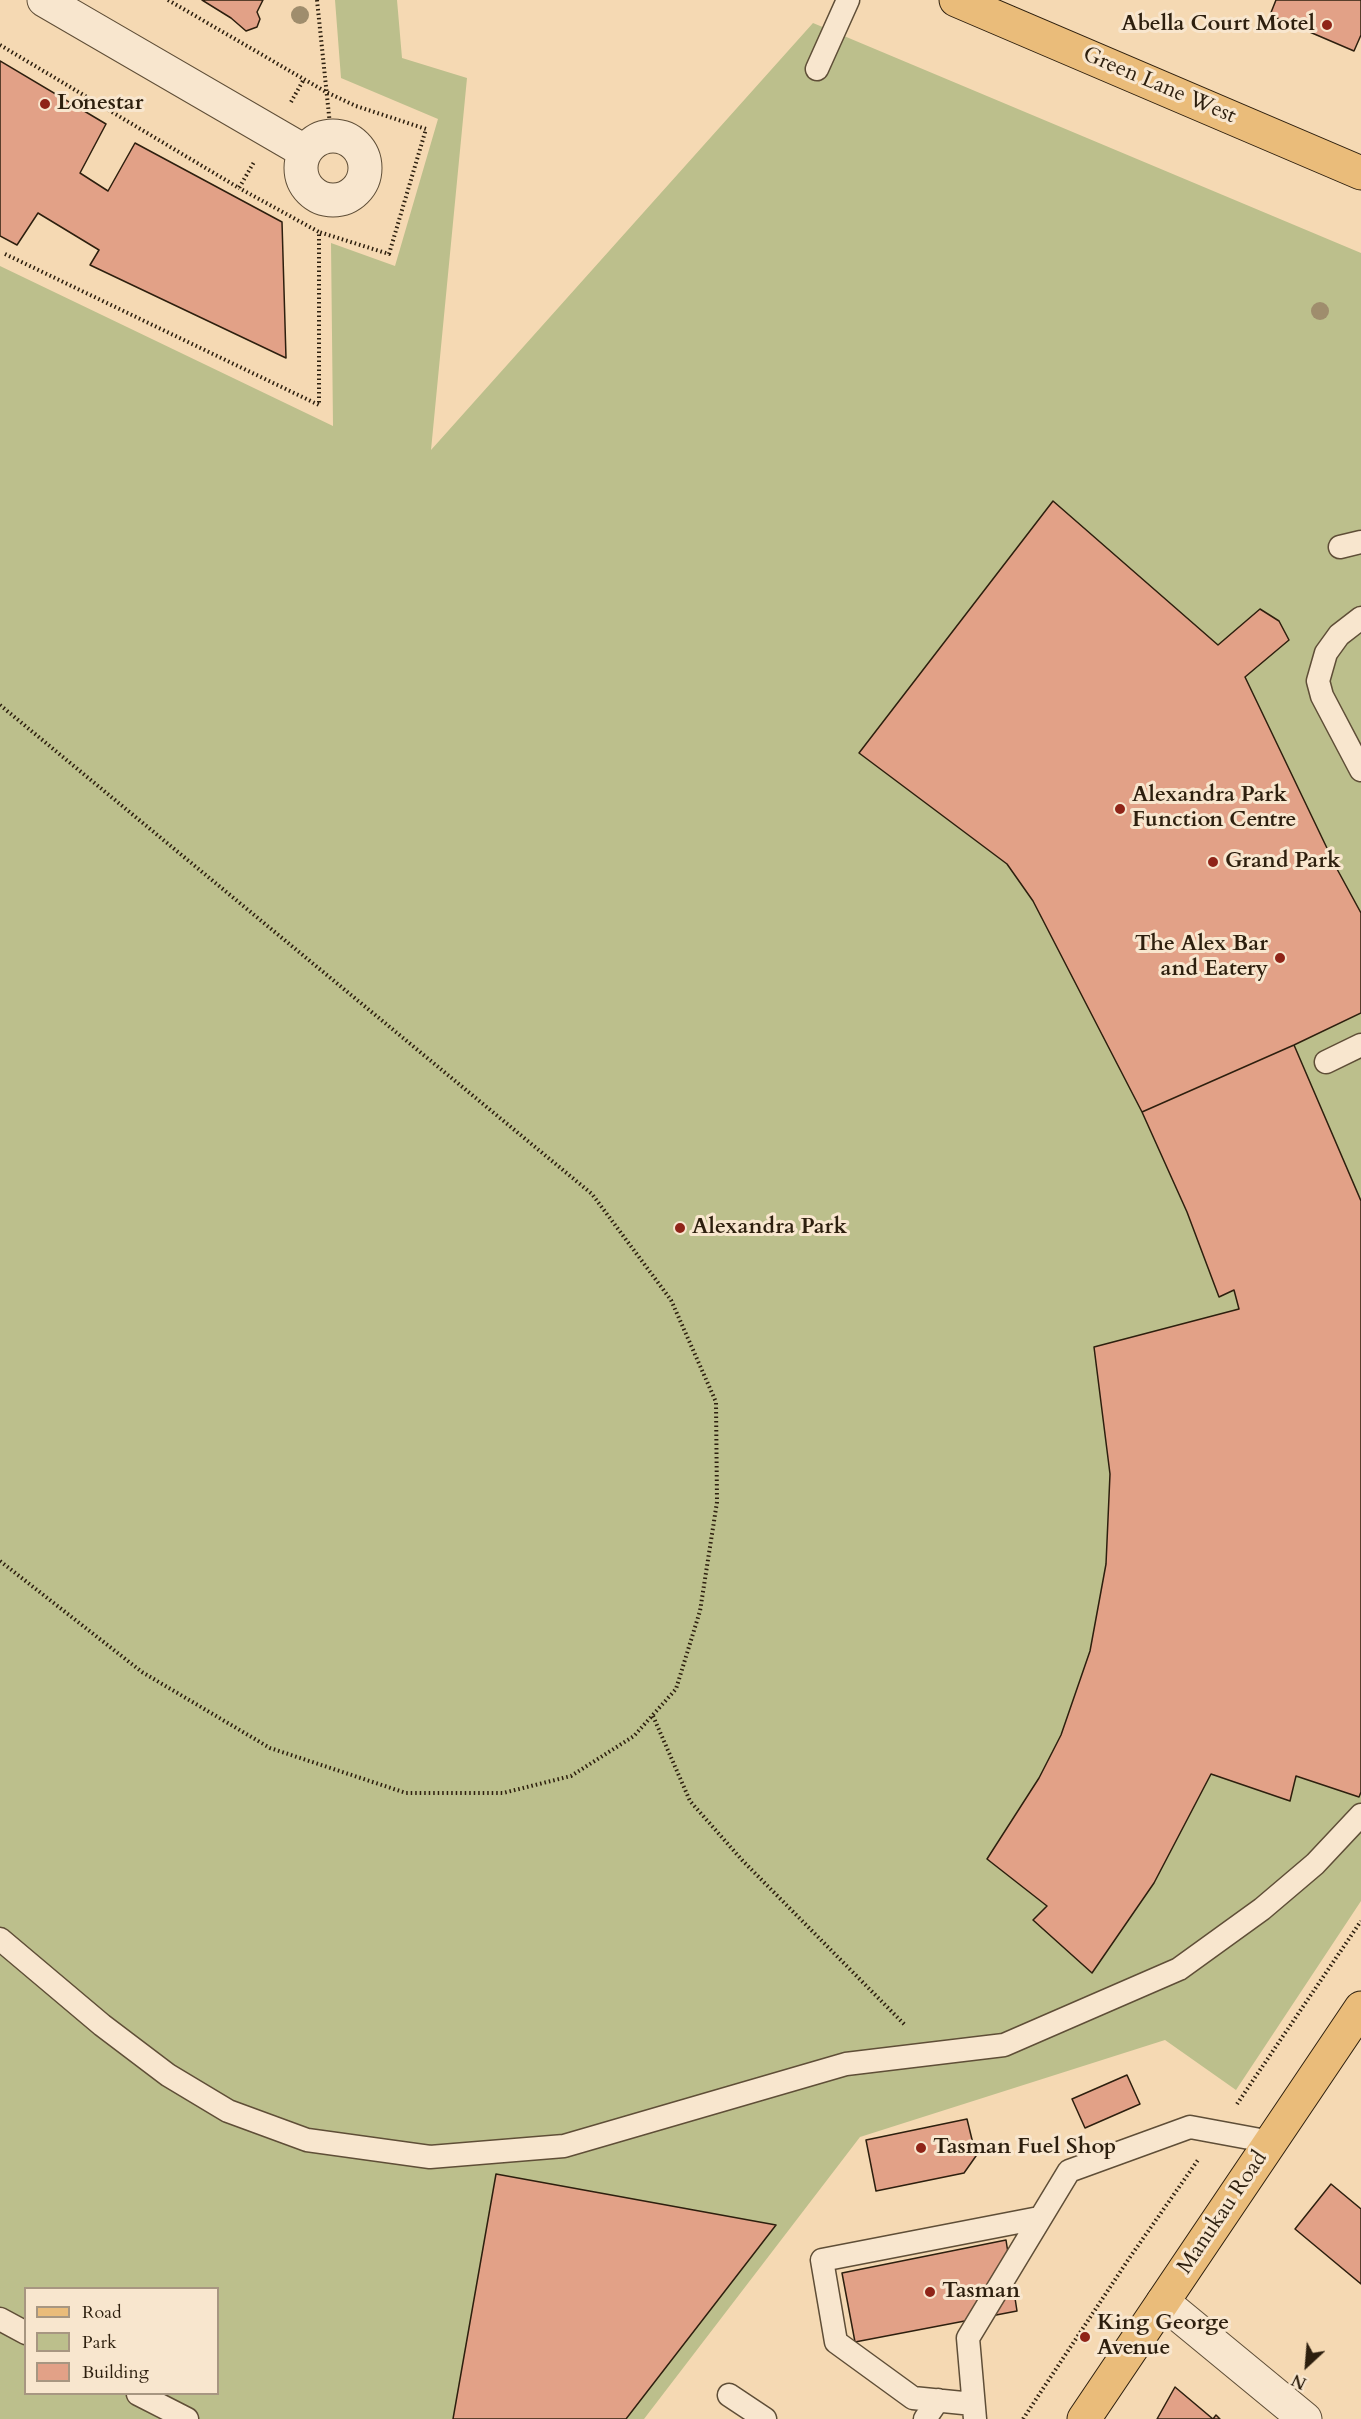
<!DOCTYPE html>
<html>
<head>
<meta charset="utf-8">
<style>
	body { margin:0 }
	#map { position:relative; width:1361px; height:2419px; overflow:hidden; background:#f5d9b3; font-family:Cardo,serif }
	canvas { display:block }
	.legend { position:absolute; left:24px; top:2287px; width:195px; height:108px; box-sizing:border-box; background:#f8e6ce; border:2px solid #a79681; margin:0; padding:8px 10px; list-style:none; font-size:18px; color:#2d1f0e }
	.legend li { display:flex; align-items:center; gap:12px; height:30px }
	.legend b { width:30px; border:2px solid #a79681 }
	.north { position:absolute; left:1277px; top:2335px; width:60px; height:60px; -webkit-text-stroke:4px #f8e6ce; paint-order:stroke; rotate:206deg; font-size:16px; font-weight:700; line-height:24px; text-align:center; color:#2d1f0e }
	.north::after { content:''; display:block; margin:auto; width:21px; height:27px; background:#2d1f0e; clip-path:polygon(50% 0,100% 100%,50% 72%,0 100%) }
</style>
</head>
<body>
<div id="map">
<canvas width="1361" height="2419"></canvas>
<ul class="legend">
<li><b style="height:8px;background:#eabc7a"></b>Road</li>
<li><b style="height:16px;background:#bcbf8c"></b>Park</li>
<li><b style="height:16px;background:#e2a187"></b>Building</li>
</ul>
<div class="north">N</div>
</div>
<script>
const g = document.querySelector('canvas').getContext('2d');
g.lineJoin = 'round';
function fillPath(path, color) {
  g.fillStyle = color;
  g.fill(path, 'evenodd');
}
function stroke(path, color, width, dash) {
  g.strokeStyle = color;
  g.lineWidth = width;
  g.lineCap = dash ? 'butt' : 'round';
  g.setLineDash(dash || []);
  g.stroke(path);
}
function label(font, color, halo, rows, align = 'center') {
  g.font = font + ' Cardo,serif';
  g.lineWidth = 6;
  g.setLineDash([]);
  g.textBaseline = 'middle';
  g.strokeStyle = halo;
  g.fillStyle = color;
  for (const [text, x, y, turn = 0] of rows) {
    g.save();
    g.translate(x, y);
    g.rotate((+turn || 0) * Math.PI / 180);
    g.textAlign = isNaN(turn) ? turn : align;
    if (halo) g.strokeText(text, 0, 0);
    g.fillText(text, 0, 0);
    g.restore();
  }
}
fillPath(new Path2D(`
	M335 0H397L402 58 467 78 431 450 813 23 1361 253V1901L1236 2090 1165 2040 860 2137 644 2419H0V266L333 426 331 243 395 266 438 119 341 78ZM26 2288H218V2394H26Z`), '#bcbf8c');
const building = new Path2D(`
	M202 0H263L257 12 260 19 257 27 246 31 231 18Z
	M1276 0H1361V35L1354 51 1270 15Z
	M0 61 106 124 80 173 108 191 135 143 282 222 286 358 90 265 99 250 38 213 17 245 0 236Z
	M1053 501 1218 645 1260 609 1279 621 1289 640 1245 677 1337 869 1361 913V1013L1294 1045 1142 1112 1033 901 1007 864 859 753Z
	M1294 1045 1361 1201V1792L1359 1797 1296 1776 1290 1801 1211 1774 1154 1883 1092 1973 1033 1920 1047 1906 987 1859 1039 1778 1061 1735 1090 1651 1106 1564 1110 1474 1094 1347 1239 1309 1234 1290 1219 1297 1187 1212 1142 1112Z
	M1127 2075 1140 2104 1085 2128 1072 2099Z
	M967 2119 976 2156 964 2173 876 2191 866 2140Z
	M496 2174 776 2225 626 2419H453Z
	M1331 2184 1361 2209V2284L1295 2229Z
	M1006 2240 1017 2311 855 2342 842 2273Z
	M1175 2387 1213 2419 1216 2415 1220 2419H1157Z`);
fillPath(building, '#e2a187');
stroke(building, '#2d1f0e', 1.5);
const service = new Path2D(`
	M817 69 848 0
	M1340 547 1361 542
	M1361 618 1339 635 1326 653 1318 681 1322 696 1361 770
	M1326 1062 1361 1045
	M0 1939 102 2025 168 2075 228 2111 307 2140 430 2157 564 2146 846 2064 1004 2045 1179 1969 1262 1909 1315 1864 1361 1815
	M0 2319 26 2333
	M138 2394 187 2419
	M729 2395 765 2419
	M973 2404 913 2398 836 2342 822 2260 1039 2218
	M925 2419 938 2400
	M975 2419 968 2338 1069 2171 1190 2127 1271 2142`);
const minor = new Path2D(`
	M44 0 304 151
	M301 168a32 32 0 1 1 64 0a32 32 0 1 1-64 0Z`);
const tertiary = new Path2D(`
	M1163 2302 1305 2419`);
const primary = new Path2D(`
	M956 0 1361 173
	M1084 2419 1361 2008`);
stroke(service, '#5f4e37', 25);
stroke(minor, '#5f4e37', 35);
stroke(tertiary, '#5f4e37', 35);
stroke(primary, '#2d1f0e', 35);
stroke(new Path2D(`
	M168 0 326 92 356 106 426 129 389 254 319 232
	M317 0 330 125
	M0 45 239 188 254 162
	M291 102 304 79
	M5 254 319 405V232L239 188
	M0 705 592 1194 671 1300 716 1402 717 1502 700 1611 676 1689 634 1736 571 1776 503 1793H406L270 1748 142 1672 0 1561
	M653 1716 690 1801 742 1860 905 2025
	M1237 2104 1361 1921
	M1023 2419 1128 2260 1198 2160`), '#2d1f0e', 4, [1.5, 3]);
stroke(service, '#f8e6ce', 22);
stroke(minor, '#f8e6ce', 33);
stroke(tertiary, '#f8e6ce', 33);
stroke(primary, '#eabc7a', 33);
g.fillStyle = '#9f8d6d';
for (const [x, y] of [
	[300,15],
	[1320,311]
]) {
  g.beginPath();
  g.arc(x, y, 9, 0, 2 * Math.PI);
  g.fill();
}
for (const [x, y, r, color] of [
	[1327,25,6,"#8f2418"],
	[45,104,6,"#8f2418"],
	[1120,809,6,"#8f2418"],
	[1213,862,6,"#8f2418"],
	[1280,958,6,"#8f2418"],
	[680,1228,6,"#8f2418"],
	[921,2148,6,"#8f2418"],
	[930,2292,6,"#8f2418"],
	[1085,2337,6,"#8f2418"]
]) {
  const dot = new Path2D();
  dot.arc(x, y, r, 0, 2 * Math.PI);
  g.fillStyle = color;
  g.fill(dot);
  stroke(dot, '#f8e6ce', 2);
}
label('bold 22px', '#2d1f0e', '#f8e6ce', [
	["Abella Court Motel",1315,25,"right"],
	["Lonestar",57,104],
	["Alexandra Park",1132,796],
	["Function Centre",1132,821],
	["Grand Park",1225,862],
	["The Alex Bar",1268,945,"right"],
	["and Eatery",1268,970,"right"],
	["Alexandra Park",692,1228],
	["Tasman Fuel Shop",933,2148],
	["Tasman",942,2292],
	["King George",1097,2324],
	["Avenue",1097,2349]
], 'left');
label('22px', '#2d1f0e', '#f8e6ce', [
	["Green Lane West",1159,86,23],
	["Manukau Road",1223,2213,-56]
]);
</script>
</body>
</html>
